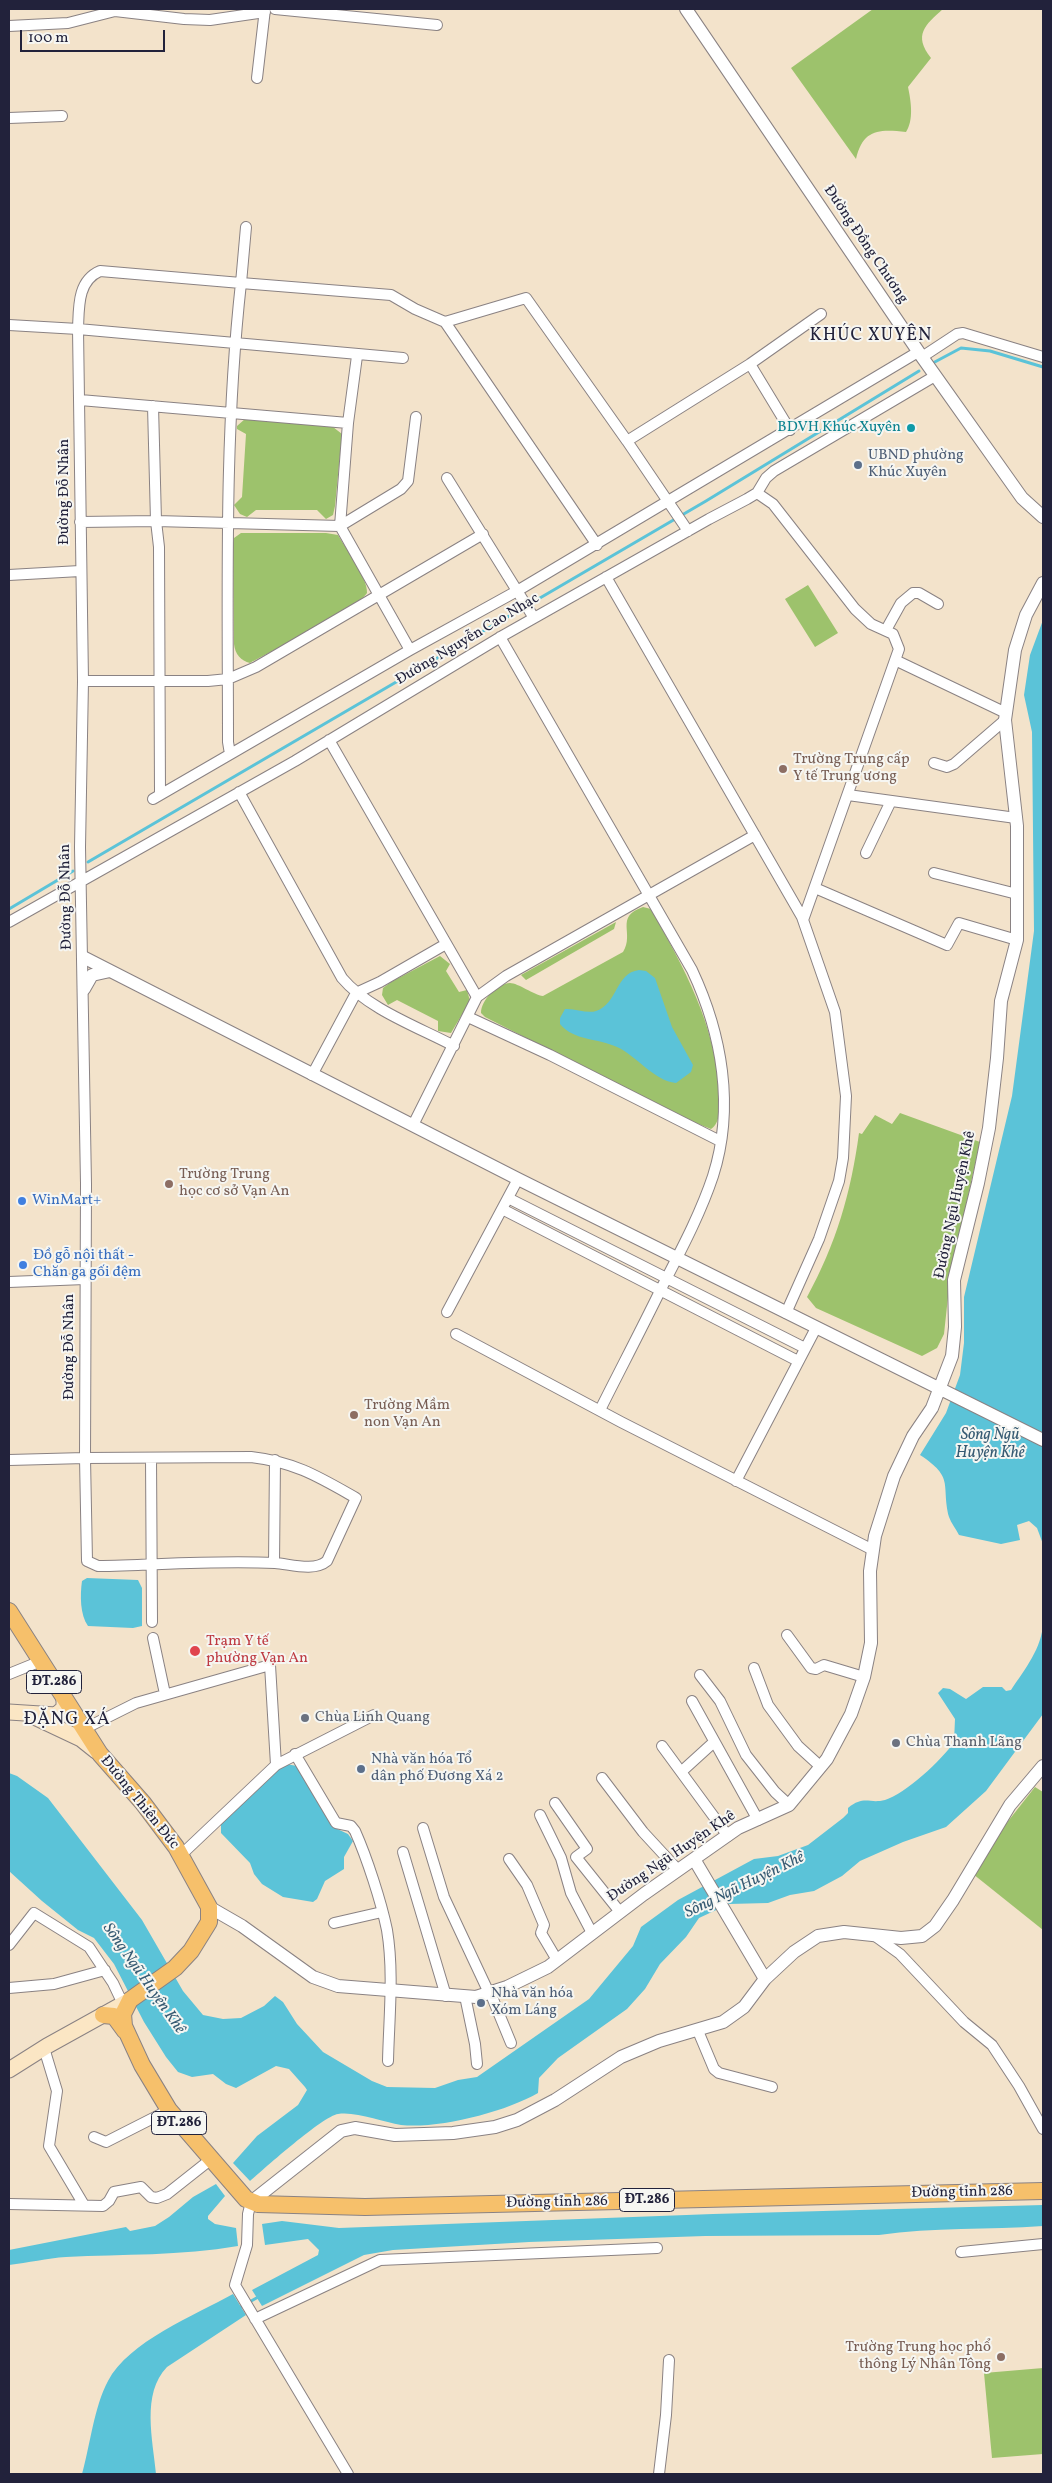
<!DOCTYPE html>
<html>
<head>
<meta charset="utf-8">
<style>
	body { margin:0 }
	#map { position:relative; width:1052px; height:2483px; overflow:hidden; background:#f3e3cb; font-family:Vollkorn,serif }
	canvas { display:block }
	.frame { position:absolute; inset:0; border:10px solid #22223b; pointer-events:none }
	.scale { position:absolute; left:20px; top:30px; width:145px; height:22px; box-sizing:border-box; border:2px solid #22223b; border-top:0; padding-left:6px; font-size:15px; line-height:18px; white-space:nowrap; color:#22223b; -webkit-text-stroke:4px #f6f6f2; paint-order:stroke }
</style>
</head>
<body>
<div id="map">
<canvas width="1052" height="2483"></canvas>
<div class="frame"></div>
<div class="scale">100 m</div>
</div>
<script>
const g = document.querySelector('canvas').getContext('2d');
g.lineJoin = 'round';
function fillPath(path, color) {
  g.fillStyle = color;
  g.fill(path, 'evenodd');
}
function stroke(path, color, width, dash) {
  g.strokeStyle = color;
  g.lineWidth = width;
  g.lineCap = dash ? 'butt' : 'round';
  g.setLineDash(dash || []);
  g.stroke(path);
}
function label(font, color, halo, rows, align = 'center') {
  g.font = font + ' Vollkorn,serif';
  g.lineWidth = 4;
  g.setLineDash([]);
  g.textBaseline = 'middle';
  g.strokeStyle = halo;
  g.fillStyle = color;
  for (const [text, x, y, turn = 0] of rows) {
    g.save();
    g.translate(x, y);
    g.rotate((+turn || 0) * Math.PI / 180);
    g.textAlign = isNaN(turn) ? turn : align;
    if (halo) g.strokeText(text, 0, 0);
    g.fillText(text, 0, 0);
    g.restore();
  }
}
fillPath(new Path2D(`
	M873 9H943C925 25 913 35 931 58L908 87C911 101 914 120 906 132 879 129 863 129 856 159L791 68Z
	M245 419 333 427 342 434 335 506 333 515 326 519 317 510H256L247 517 240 514 234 505 242 497 246 434 237 429V426Z
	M241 533H326L338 535C346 549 368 578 367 593 357 609 271 651 250 663 241 661 235 654 234 644L233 543 234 538Z
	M808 585 838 633 815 647 785 599Z
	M643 907 651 909C684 968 716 1024 719 1094 720 1105 721 1123 711 1129L686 1119 485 1017 481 1013C481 1000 497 984 510 983 518 983 534 995 543 996L623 952C635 933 614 917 643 907Z
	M616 922 614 929 526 980 521 975Z
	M440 956 450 964 446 971 459 992 467 990 470 1001 451 1033 438 1031V1021L397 1000 388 1005 382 995 383 988 391 982Z
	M900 1113 980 1142 950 1278 944 1334 937 1348 922 1356 816 1308 807 1297C836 1244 851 1193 859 1133L862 1134 875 1115 892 1124Z
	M1035 1787 1043 1792V1930L973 1874 998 1834Z
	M1043 2368V2454L992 2458 984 2373Z`), '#9dc26c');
fillPath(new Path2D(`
	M1043 620V1544L1037 1528 1029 1521 1017 1525 1020 1540 1001 1544 959 1535C956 1529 951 1523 949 1517 941 1484 955 1478 920 1455L946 1413 960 1375 964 1343V1297L1012 1096 1034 931 1032 732 1024 695 1030 655Z
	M639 970 646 971 655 978 672 1027 693 1065 691 1072 676 1083C654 1081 637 1056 617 1047 598 1038 574 1041 560 1024V1018L565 1009C575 1008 587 1014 596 1011 618 1004 615 973 639 970Z
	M87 1578 138 1580 142 1588V1626L133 1628 88 1626C80 1615 80 1595 82 1581Z
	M1043 1623V1714L986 1791 946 1827 903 1842 860 1861 842 1876 814 1891 790 1895 768 1903 729 1904 699 1918 686 1937 660 1964 645 1989 627 2009 558 2058 539 2078 538 2093C505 2112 439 2129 401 2125 383 2122 355 2111 338 2114 323 2116 265 2168 250 2181L233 2163 257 2136 298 2105 307 2090 305 2087 289 2069 276 2066 236 2088 226 2084 213 2074 192 2077 178 2072 166 2057 144 2022 114 1964 94 1938 78 1930 42 1901 9 1871V1773L17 1776 48 1798 142 1920 183 1991 203 2015 223 2019 241 2018 264 2006 275 1996 283 2002 297 2024 323 2052 372 2081 387 2087 435 2088 458 2080 477 2077 589 1999 633 1946 641 1927 678 1900 754 1859 778 1856 808 1845 843 1818 848 1813V1808C864 1795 869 1804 885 1800 905 1794 942 1760 954 1742L955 1719 938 1693 943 1688 950 1689 966 1699 983 1687H1002L1006 1691 1011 1690C1025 1669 1042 1648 1043 1623Z
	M286 1764 297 1766 333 1827 348 1834 353 1841 344 1857V1869L325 1881 317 1899 313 1902 283 1897 262 1884 254 1874 250 1863 221 1833V1822L275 1771Z
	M216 2184 225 2196 208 2216V2219L215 2224 236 2228 238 2246C181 2256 123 2254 66 2257 47 2258 28 2263 9 2265V2250L126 2227 130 2231 155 2226 169 2217 193 2197Z
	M1043 2205V2226C989 2230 933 2227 879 2235L705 2236 529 2242 393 2250 364 2255 262 2306 252 2290 318 2255 319 2250 308 2239 265 2245 262 2224 282 2221 339 2228 713 2214Z
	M233 2294 246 2315 167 2367C141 2394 153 2440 156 2474H82C90 2446 94 2407 108 2381 128 2342 195 2315 233 2294Z`), '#5bc3d8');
stroke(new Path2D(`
	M931 364 961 348 990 351 1043 367
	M88 862 706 501 919 371
	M9 909 73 871
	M237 2309 260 2296`), '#5bc3d8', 3);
const minor = new Path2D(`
	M275 9 437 25
	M9 26 68 23 115 11 184 19 210 20 265 12
	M257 78 265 9
	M9 118 62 116
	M246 227 241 283 100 271C77 281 79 308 78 329L403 358
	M9 325 78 329 83 681 80 847 86 1184 85 1458 9 1460
	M357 356 348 423 340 526 410 650
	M922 357 957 334 963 333 1043 357
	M750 364 790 430
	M80 400 348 423
	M153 406 156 521 159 547 160 795
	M627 441 688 531
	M447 478 534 618
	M757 493 773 504 855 609 871 624 893 634 899 649 803 920
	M80 522 156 521 340 526 401 489 408 481 416 417
	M597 545 445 322 526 298 627 441 750 364 821 314
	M9 575 80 571
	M606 577 802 917 835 1012 846 1096 843 1158 839 1181 819 1239 786 1313
	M886 630 901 603 913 593H919L938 604
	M500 637 692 970C722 1034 735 1107 713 1176 700 1215 680 1252 661 1289 641 1330 620 1370 600 1410
	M895 660 1006 713
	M83 681H208L228 679 256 667 483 534
	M329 740 477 997
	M230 754 228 742C228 589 224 436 241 283L391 295 415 309 445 322
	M934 763 947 767 954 764 1005 720
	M239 792 342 978C368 1009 418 1027 454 1046
	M848 795 1016 818
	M153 799 410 650 517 591 918 352
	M866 853 891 801
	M934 873 1017 894
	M815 888 947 945 959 923 1017 940
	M9 922 295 761 504 635 709 519 747 499 757 493 766 478 774 471 935 376
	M468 1017 550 1055 720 1141
	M312 1075 356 993 380 982 446 944
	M413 1125 477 997 506 976 755 835
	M508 1198 805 1348
	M502 1209 798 1361
	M9 1282 85 1279
	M447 1312 518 1179
	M456 1334 621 1422 873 1550
	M251 1457C295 1462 319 1477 356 1498L327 1561C314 1572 290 1564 275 1563 216 1560 156 1565 98 1566L87 1561 85 1458Z
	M151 1458 152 1622
	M736 1481 816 1328
	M274 1563 275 1460
	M787 1635 811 1668 816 1669 824 1665 864 1677
	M153 1638 165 1694
	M754 1668 768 1705 798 1746 821 1767
	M9 1674 41 1661
	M700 1675 720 1701 746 1755 775 1792 789 1805
	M692 1701 758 1820
	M84 1729 136 1703 270 1665 276 1765 181 1855
	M662 1746 728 1836
	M295 1754 336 1823 351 1826 355 1831C367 1858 381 1901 387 1930 394 1972 389 2018 388 2061
	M276 1765 374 1715
	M681 1772 714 1742
	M602 1778 643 1832 678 1870
	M555 1803 587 1849 576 1857 620 1912
	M540 1815 561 1858 571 1893 592 1933
	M423 1828 444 1897 489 1993
	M403 1852 446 1996
	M509 1859 527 1885 544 1925 541 1933 557 1960
	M334 1923 382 1912
	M875 1936 900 1954 964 2022 992 2045 1019 2086 1043 2129
	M9 1945 34 1913 89 1947 113 1983 123 2004
	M9 1988 54 1984 105 1970
	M490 1992 511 2043
	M465 1996 475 2044 477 2064
	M698 2031 714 2069 719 2073 772 2087
	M44 2048 57 2091 49 2146 84 2205
	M94 2137 106 2142 169 2110
	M251 2202 248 2214 247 2245 235 2285 348 2474
	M9 2204 103 2206 109 2201 114 2192 141 2187 151 2197 157 2198 167 2194 210 2160
	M961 2252 1043 2244
	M255 2319 380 2260 657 2248
	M659 2474 666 2415 669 2360`);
const tertiary = new Path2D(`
	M686 9 922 357 1022 498 1043 517
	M83 957 518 1179 1043 1440
	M84 989 92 975 110 971
	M694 1859 765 1979
	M209 1907 242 1926 313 1977 338 1986 476 1997 507 1987 548 1967 644 1894 738 1828 789 1805 827 1759 851 1714 864 1677 871 1643 870 1571 875 1536 894 1476 913 1436 932 1408 952 1356 955 1327 954 1280 978 1183 989 1128 997 1058 1001 1001 1017 940V826L1005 720 1015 650 1026 615 1043 583
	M251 2202 341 2131 355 2128 395 2135 453 2133 495 2127 517 2120 555 2100 621 2057 659 2041 723 2022 744 2007 765 1979 794 1952 818 1936 844 1932 901 1938 922 1936 935 1926 953 1900 1010 1805 1043 1766`);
const secondary = new Path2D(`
	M9 1712 56 1715 64 1708V1698
	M28 1714 81 1739 96 1751
	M9 2070 47 2046 130 2000`);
const primary = new Path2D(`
	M9 1611 100 1754 143 1803 176 1847 209 1907V1922L191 1951 175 1968 130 2000 123 2014 124 2026 142 2065 169 2110 246 2199 258 2204 365 2207 1043 2191
	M103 2015 114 2016 125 2031`);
stroke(minor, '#8a8283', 12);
stroke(tertiary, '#8a8283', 14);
stroke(secondary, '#8a8283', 17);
stroke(primary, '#8a8283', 18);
stroke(minor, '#fff', 10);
stroke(tertiary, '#fff', 12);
stroke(secondary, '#fbe6c4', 15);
stroke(primary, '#f6c06b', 16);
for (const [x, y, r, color] of [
	[911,428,5,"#0f9aa8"],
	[858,465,5,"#5c6f8a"],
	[783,769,5,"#8d6e63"],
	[169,1184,5,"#8d6e63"],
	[22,1201,5,"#3f7fe0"],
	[23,1265,5,"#3f7fe0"],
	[354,1415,5,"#8d6e63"],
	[195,1651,6,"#e0444e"],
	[305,1718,5,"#6b7280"],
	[896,1743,5,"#6b7280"],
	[361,1769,5,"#5c6f8a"],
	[481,2003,5,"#5c6f8a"],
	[1001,2357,5,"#8d6e63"]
]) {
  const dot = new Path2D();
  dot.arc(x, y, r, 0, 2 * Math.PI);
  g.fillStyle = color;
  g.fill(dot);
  stroke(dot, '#f6f6f2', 2);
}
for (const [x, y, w] of [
	[54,1682,55],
	[179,2123,55],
	[647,2200,55]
]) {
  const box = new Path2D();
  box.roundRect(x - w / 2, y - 11.5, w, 23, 4);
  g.fillStyle = '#f6f6f2';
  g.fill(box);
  stroke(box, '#22223b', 1);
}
label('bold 14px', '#22223b', null, [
	["ĐT.286",54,1682],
	["ĐT.286",179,2123],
	["ĐT.286",647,2200]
]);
label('15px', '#22223b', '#f6f6f2', [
	["Đường Đồng Chương",865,245,56],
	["Đường Đỗ Nhân",65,492,-90],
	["Đường Nguyễn Cao Nhạc",468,640,-31],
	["Đường Đỗ Nhân",67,897,-91],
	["Đường Ngũ Huyện Khê",956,1205,-78],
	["Đường Đỗ Nhân",70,1347,-90],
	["Đường Thiên Đức",139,1803,51],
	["Đường Ngũ Huyện Khê",672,1857,-34],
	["Đường tỉnh 286",962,2193,-1],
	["Đường tỉnh 286",557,2203,-1]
]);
label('15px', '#0d838f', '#f6f6f2', [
	["BDVH Khúc Xuyên",901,428]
], 'right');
label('15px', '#4e5e75', '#f6f6f2', [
	["UBND phường",868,456],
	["Khúc Xuyên",868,473],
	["Nhà văn hóa Tổ",371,1760],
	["dân phố Đương Xá 2",371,1777],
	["Nhà văn hóa",491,1994],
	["Xóm Láng",491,2011]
], 'left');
label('15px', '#785e54', '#f6f6f2', [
	["Trường Trung cấp",793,760],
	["Y tế Trung ương",793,777],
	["Trường Trung",179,1175],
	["học cơ sở Vạn An",179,1192],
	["Trường Mầm",364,1406],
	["non Vạn An",364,1423],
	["Trường Trung học phổ",991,2348,"right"],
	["thông Lý Nhân Tông",991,2365,"right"]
], 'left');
label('15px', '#366cbe', '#f6f6f2', [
	["WinMart+",32,1201],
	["Đồ gỗ nội thất -",33,1256],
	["Chăn ga gối đệm",33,1273]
], 'left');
label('15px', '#be3a42', '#f6f6f2', [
	["Trạm Y tế",206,1642],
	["phường Vạn An",206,1659]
], 'left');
label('15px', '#5b616d', '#f6f6f2', [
	["Chùa Linh Quang",315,1718],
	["Chùa Thanh Lãng",906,1743]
], 'left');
label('italic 16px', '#365a72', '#f6f6f2', [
	["Sông Ngũ",990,1436],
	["Huyện Khê",990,1454],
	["Sông Ngũ Huyện Khê",745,1886,-26],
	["Sông Ngũ Huyện Khê",143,1979,55]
]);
g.letterSpacing = '1px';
label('18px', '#22223b', '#f6f6f2', [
	["KHÚC XUYÊN",871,337],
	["ĐẶNG XÁ",67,1721]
]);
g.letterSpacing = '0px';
</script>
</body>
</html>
